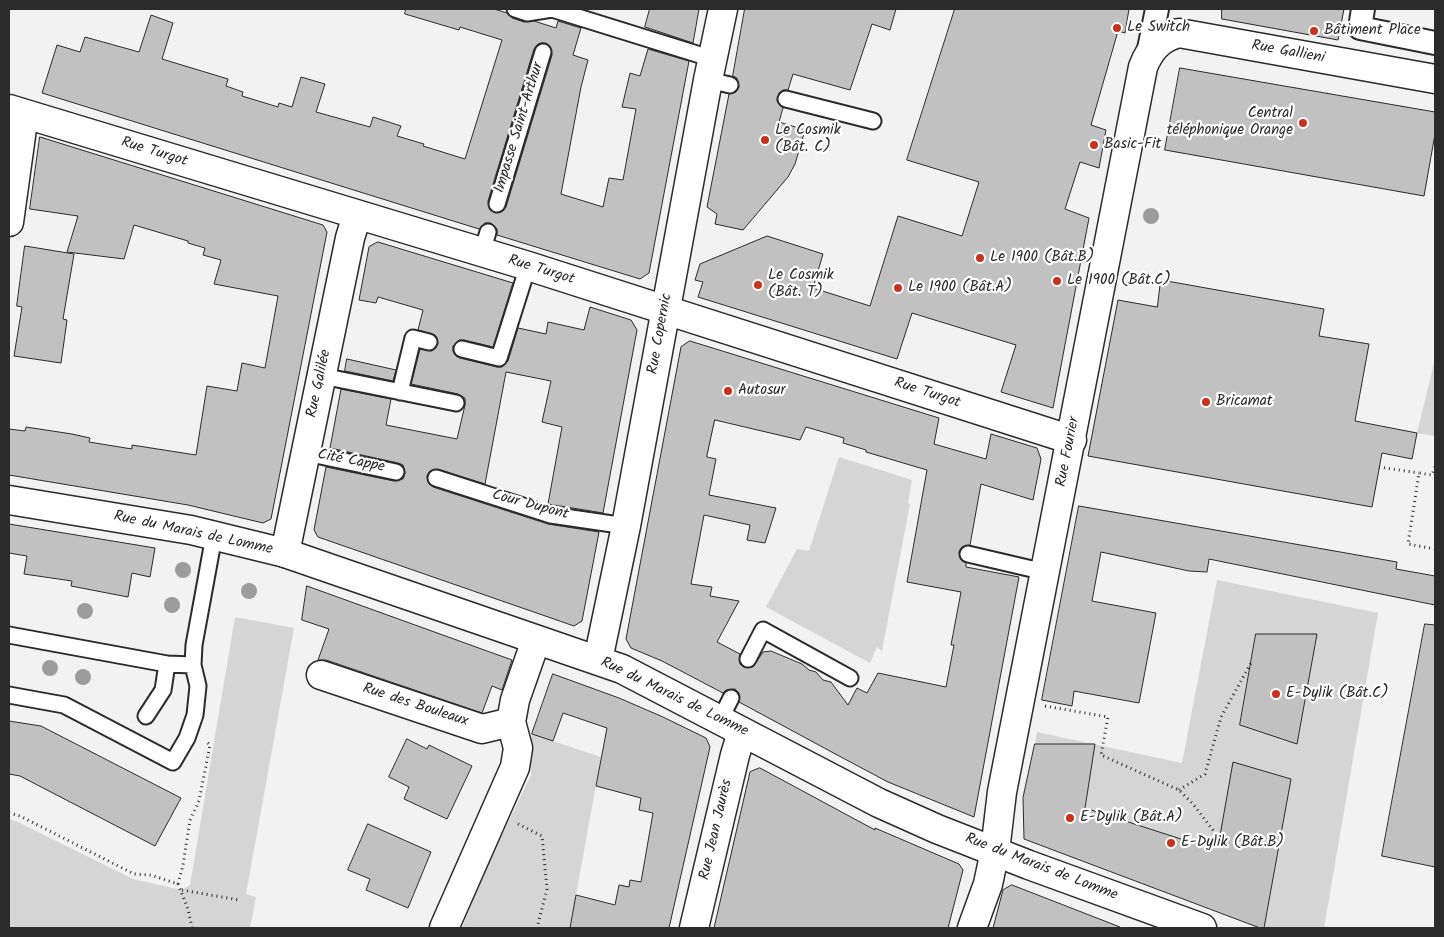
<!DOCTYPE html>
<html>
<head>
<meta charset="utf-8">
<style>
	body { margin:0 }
	#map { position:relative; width:1444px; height:937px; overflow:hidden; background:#f2f2f2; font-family:Kalam,sans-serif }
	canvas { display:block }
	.frame { position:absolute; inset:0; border:10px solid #2b2b2b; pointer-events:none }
</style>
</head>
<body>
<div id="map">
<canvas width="1444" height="937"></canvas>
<div class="frame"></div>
</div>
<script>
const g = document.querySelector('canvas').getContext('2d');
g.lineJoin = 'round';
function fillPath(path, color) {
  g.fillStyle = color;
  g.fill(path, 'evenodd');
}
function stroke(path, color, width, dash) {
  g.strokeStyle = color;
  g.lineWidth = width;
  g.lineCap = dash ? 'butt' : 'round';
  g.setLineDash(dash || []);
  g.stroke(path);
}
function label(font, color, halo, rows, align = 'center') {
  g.font = font + ' Kalam,sans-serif';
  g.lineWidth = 4.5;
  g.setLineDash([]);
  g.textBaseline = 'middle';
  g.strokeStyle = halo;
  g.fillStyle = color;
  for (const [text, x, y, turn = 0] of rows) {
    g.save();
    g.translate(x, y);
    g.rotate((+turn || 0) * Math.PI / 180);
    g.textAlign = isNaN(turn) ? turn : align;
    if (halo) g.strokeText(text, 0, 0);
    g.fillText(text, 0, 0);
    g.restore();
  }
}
fillPath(new Path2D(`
	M1435 359V436L1417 433Z
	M839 457 912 480 908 503 910 504 882 651 877 647 870 663 766 607 797 549 809 551Z
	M1217 580 1378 613 1324 928H1264L1291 779 1233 762 1218 847 1184 840 1085 808 1095 744H1035L1037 732 1182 763ZM1256 634H1317L1297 744 1240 725Z
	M235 617 294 628 246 894 256 897 250 928H9V819L16 821 133 879 182 890 190 885Z
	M532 734 601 757 570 928H462L485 870 531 775Z`), '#d5d5d5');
const building = new Path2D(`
	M406 9H494L507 13 512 18 524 22 534 21 556 28 558 21 581 28 573 55 588 60 581 87 561 194 603 207 609 178 623 180 636 109 622 107 630 73 640 76 648 49 689 61 649 273 640 279 497 235V229L491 223H485L479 229 42 93 57 45 80 52 85 37 139 52 151 15 173 23 162 59 228 79 226 86 243 92 242 96 278 107 279 103 292 107 301 77 325 84 316 112 370 127 373 117 401 126 397 136 424 144 423 146 465 159 502 40 460 27 459 30 405 14ZM541 43H546L550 46 552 55 506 207 503 211 495 213 490 210 488 201 534 49 537 45Z
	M650 9H699L693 43 645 27Z
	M745 9H896L890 30 872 24 850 90 793 74 788 90H783L779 93 777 101 783 108 779 122 805 130 795 164 788 177 743 230 715 224 717 214 707 207 729 94 736 92 739 87 737 78 733 76Z
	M955 9H1129L1125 33 1118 31 1091 125 1106 130 1099 168 1080 162 1065 209 1089 218 1053 408 1001 392 1016 345 912 313 897 359 698 297 703 282 695 280 700 264 767 236 823 254 813 288 870 306 898 216 962 236 979 182 907 160Z
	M1222 9H1344L1338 40 1222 19Z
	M1180 68 1435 112V134L1424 196 1165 150Z
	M40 137 323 225 327 232 271 519 263 523 188 505 9 475V429L25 431 26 427 72 434 90 438 89 442 132 449V445L196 455 207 386 237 391 242 363 265 368 278 296 214 284 221 260 203 255 205 248 188 243V241L134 225 124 259 67 252 78 216 30 209Z
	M378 242 513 283 493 347 464 340H459L453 346V351L455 355 460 358 497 367H502L508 361 518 328 546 334 548 322 584 330 590 307 631 320 637 330 603 513 548 504 562 427 542 422 551 381 506 372 485 484 438 469 430 471 427 476 429 484 433 487 548 524 599 532 582 621 574 626 318 537 314 530 326 467 394 481 403 479 405 473 403 465 398 463 330 448 341 389 391 399 386 425 457 439 465 405V398L458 394 411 384 420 349 432 351 438 344 435 335 418 330 423 310 378 297 376 303 359 300 369 247Z
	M25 246 74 254 63 319 67 320 61 363 14 356 22 307 17 306Z
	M1161 280 1324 309 1319 336 1369 344 1355 421 1417 433 1412 459 1382 453 1372 507 1088 456 1118 300 1157 307Z
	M690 341 939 418 934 444 986 459 991 434 1037 448 1041 459 1033 500 981 484 970 545 962 547 959 552 961 560 966 563V567L1019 577 974 817 888 782 841 757 739 702V693L735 689 726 690 723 693 662 661 631 648 626 639 681 347ZM715 420 800 440 806 427 844 438 843 443 866 450V452L927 470 907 582 961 592 951 645H954L946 687 878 673 867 693 857 688 848 705 831 682 823 680 816 672 809 670 802 664 771 651 763 652 753 667H744L740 664V654L717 642 739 601 710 596 712 587 691 584 704 515 750 525 747 540 765 543 776 508 709 495 716 459 707 457Z
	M347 359 396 370 393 381 345 371Z
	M1079 506 1397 562 1396 569 1435 576V605L1209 559 1207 572 1189 571 1101 552 1092 601 1156 613 1139 703 1074 691 1072 706 1042 700Z
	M9 524 155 548 150 577 132 573 128 597 71 586 72 581 24 574 27 556 9 553Z
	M307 586 512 660 502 690 492 686 482 713 326 660H318L329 629 302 620Z
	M1425 624 1435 625V867L1382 856Z
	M1256 634H1317L1297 744 1240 725Z
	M553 674 619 698 663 717 706 738 710 747 669 928H570L576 895 615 905 619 885 629 887 630 880 641 882 653 813 639 810 641 798 596 786 607 728 563 713 553 741 532 734Z
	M9 721 41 726 181 798 155 846 20 776 9 774Z
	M407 739 427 749 429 745 472 766 447 819 404 799 409 787 389 777Z
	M1035 744H1095L1085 808 1184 840 1218 847 1233 762 1291 779 1264 928H1260L1024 839 1023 798Z
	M760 768 875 830V828L959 864 963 870 948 928H714L750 772Z
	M368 824 431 852 408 908 366 890 370 879 348 870Z
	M1012 885 1120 927V928H993L1003 890Z`);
fillPath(building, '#c1c1c1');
stroke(building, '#2b2b2b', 1);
const service = new Path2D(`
	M515 9 527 13 552 9 713 59
	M708 80 730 85
	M786 99 873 121
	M497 204 543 52
	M482 252 488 232
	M462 349 499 358 528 266
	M322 376 456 403
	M400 392 413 338 429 342
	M306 453 396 472
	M436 478 551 515 626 526
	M968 554 1045 572
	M9 635 167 664 193 665 198 686 195 715 187 738 173 762 64 705 9 695
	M748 659 763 630 850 678
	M193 665 194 645 214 536
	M146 716 163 690 167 664
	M720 720 731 698`);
const pedestrian = new Path2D(`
	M1363 9 1360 28 1435 43
	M1148 54 1157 9`);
const minor = new Path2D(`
	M9 109 528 266 1072 440
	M9 222 24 114
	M285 553 350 238 357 215
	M598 660 626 526 708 80 723 9
	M321 675 482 729 511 722
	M444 928 515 767 518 748 511 722 515 700 536 640
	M972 928 988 884 995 851 1002 792 1143 67C1150 49 1160 38 1179 33L1435 79`);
const tertiary = new Path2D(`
	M9 500 191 530 285 553 622 669 879 803 937 829 1029 865 1202 928
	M694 928 735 755 742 732`);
stroke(service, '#2b2b2b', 19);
stroke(pedestrian, '#2b2b2b', 26);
stroke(minor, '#2b2b2b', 31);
stroke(tertiary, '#2b2b2b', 31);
stroke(new Path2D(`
	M1379 467 1419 473
	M1435 467 1432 475 1419 473 1408 544 1435 549
	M1045 706 1108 717 1101 755 1179 790 1193 804 1219 838
	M1179 790 1205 774 1221 717 1251 663
	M9 813 20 816 134 874 151 875 178 884 183 865 190 820 199 801 210 745 206 741
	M518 824 542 836 547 889 537 928
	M178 884 188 909 192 928
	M182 890 239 900`), '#2b2b2b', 3, [1, 4]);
stroke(service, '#fff', 15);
stroke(pedestrian, '#fff', 22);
stroke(minor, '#fff', 28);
stroke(tertiary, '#fff', 28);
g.fillStyle = '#9c9c9c';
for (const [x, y] of [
	[1151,216],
	[183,570],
	[249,591],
	[172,605],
	[85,611],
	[50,668],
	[83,677]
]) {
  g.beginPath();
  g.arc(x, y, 8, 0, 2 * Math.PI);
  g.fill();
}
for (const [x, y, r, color] of [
	[1117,28,5,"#c8321e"],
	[1314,31,5,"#c8321e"],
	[1303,123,5,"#c8321e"],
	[765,140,5,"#c8321e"],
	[1094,145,5,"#c8321e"],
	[980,258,5,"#c8321e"],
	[1057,281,5,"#c8321e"],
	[758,285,5,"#c8321e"],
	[898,288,5,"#c8321e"],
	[728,391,5,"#c8321e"],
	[1206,402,5,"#c8321e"],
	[1276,694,5,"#c8321e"],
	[1070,818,5,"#c8321e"],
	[1171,843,5,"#c8321e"]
]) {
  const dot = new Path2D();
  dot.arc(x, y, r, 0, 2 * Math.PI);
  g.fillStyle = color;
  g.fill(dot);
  stroke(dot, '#fff', 2);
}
label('15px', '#2b2b2b', '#fff', [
	["Le Switch",1127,28],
	["Bâtiment Place",1324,31],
	["Central",1293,114,"right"],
	["téléphonique Orange",1293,131,"right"],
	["Le Cosmik",775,131],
	["(Bât. C)",775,148],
	["Basic-Fit",1104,145],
	["Le 1900 (Bât.B)",990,258],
	["Le Cosmik",768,276],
	["(Bât. T)",768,293],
	["Le 1900 (Bât.C)",1067,281],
	["Le 1900 (Bât.A)",908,288],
	["Autosur",738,391],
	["Bricamat",1216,402],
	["E-Dylik (Bât.C)",1286,694],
	["E-Dylik (Bât.A)",1080,818],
	["E-Dylik (Bât.B)",1181,843]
], 'left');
label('15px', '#2b2b2b', '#fff', [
	["Rue Gallieni",1288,53,10],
	["Impasse Saint-Arthur",520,128,-73],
	["Rue Turgot",154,153,17],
	["Rue Turgot",541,271,17],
	["Rue Copernic",661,334,-80],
	["Rue Galilée",320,384,-78],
	["Rue Turgot",927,394,18],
	["Rue Fourier",1069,452,-79],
	["Cité Cappe",351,462,11],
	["Cour Dupont",530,506,15],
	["Rue du Marais de Lomme",193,534,12],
	["Rue du Marais de Lomme",674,698,26],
	["Rue des Bouleaux",415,706,18],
	["Rue Jean Jaurès",717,830,-77],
	["Rue du Marais de Lomme",1041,868,21]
]);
</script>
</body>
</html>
